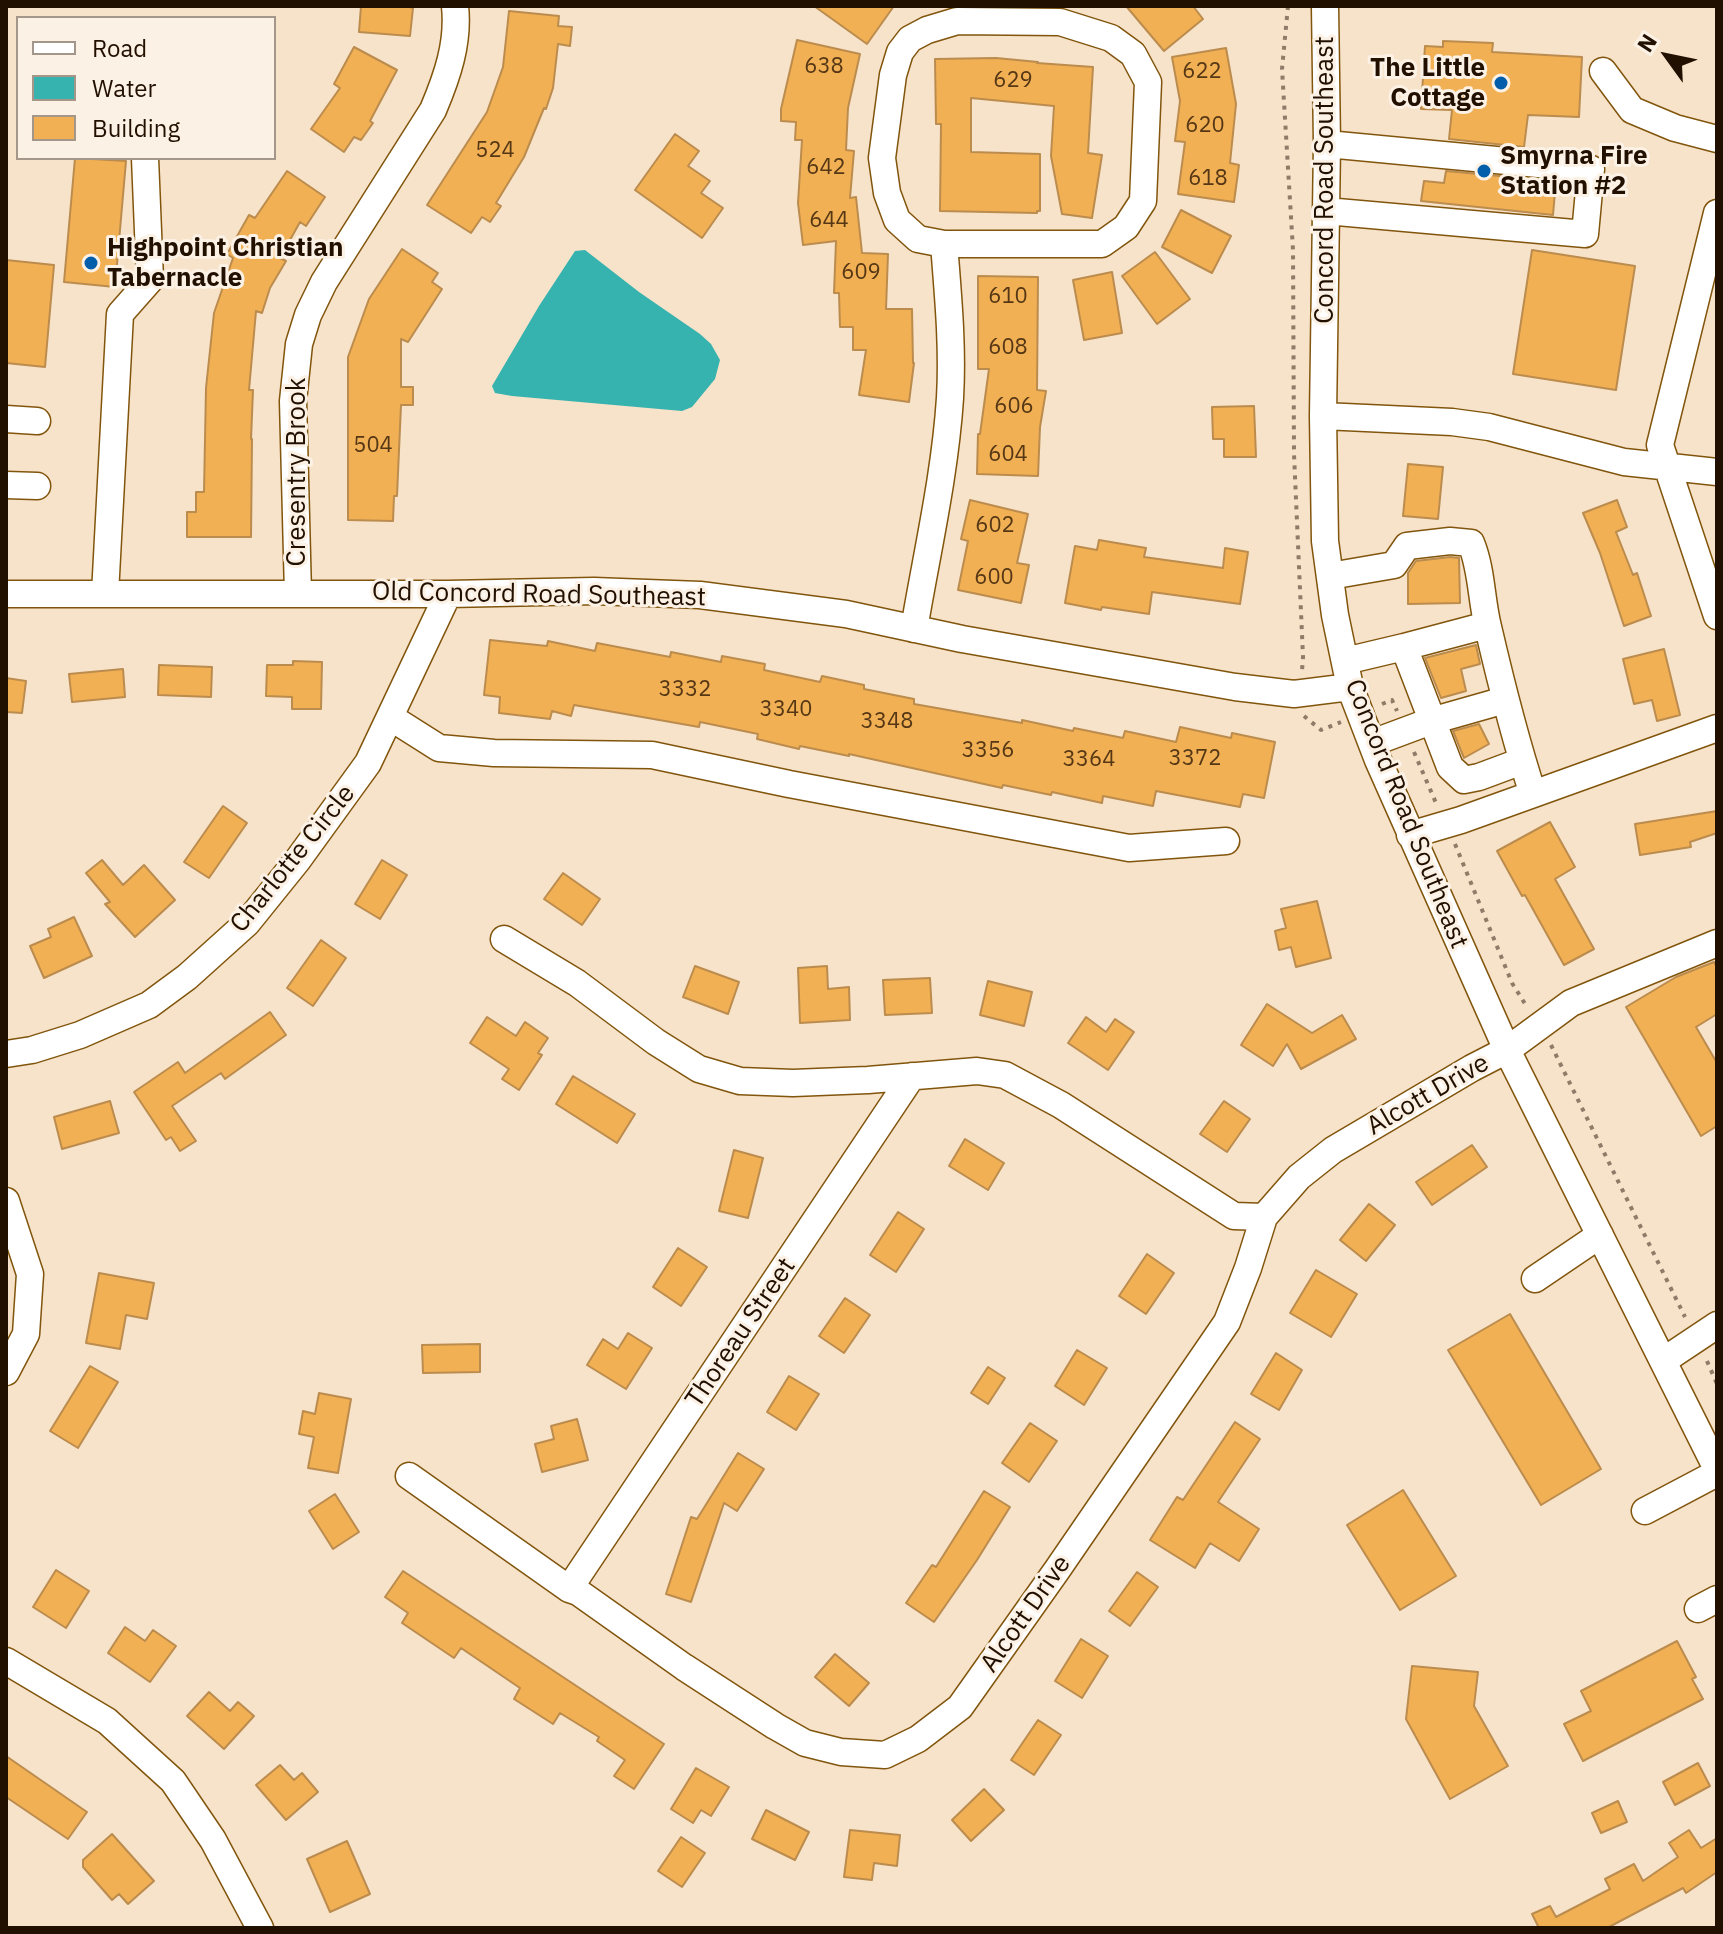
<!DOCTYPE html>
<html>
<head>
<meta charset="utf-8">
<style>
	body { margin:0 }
	#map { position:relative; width:1723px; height:1934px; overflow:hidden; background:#f7e2ca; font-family:"IBM Plex Sans",sans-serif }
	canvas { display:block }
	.frame { position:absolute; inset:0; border:8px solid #210f00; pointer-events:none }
	.legend { position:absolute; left:16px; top:16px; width:260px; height:144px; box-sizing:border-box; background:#fcf1e5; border:2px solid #a49789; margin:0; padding:10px 14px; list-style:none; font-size:24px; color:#210f00 }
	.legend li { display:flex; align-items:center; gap:16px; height:40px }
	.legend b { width:40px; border:2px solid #a49789 }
	.north { position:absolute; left:1627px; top:16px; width:80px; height:80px; -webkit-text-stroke:6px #fcf1e5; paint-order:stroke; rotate:303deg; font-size:22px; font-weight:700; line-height:32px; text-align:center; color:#210f00 }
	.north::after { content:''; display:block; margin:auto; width:28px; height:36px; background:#210f00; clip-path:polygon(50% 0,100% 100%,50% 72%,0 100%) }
</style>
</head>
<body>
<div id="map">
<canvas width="1723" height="1934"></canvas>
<div class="frame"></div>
<ul class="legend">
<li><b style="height:10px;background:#fff"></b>Road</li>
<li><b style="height:22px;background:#36b2af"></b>Water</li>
<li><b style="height:22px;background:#f2b054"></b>Building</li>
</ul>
<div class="north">N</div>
</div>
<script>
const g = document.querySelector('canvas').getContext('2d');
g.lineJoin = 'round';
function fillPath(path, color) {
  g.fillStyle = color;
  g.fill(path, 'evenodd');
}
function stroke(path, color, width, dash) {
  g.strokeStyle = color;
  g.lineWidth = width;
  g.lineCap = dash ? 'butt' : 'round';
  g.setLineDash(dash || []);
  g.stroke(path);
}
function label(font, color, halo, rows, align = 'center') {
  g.font = font + ' "IBM Plex Sans",sans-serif';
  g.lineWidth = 6;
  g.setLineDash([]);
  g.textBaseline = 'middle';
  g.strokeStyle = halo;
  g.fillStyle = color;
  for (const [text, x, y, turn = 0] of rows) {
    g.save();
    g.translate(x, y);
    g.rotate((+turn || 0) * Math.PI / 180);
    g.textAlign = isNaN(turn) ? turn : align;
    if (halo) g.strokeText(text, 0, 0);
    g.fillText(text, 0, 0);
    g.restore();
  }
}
fillPath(new Path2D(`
	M585 250 639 292 700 334 711 344 720 360 715 379 692 407 682 411 512 396 495 393 492 386 539 306 575 251Z`), '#36b2af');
const building = new Path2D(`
	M361 6H406L413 8 410 36 359 32Z
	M814 6H894L867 44Z
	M1126 6H1193L1203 19 1164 51Z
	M509 11 559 16 558 26 572 27 570 46 558 44 553 88 546 109 544 108 524 157 496 203 501 206 490 222 482 217 471 233 427 205 487 112 503 67Z
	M797 40 860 54 848 108 846 150 854 151 850 198 856 197 862 253 888 254 886 309H912L913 363H914L909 402 859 395 866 350H853V327H840L839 293H834L836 241 803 245 798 203 802 140H795L796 122 781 121V109Z
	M1443 41 1493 43 1492 52 1582 57 1579 117 1528 115 1524 147 1449 139 1452 110 1421 109 1425 46 1443 47Z
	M354 47 397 70 370 121 373 123 361 140 354 137 344 152 311 129 340 88 334 84Z
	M1226 48 1236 104 1230 163 1239 165 1234 202 1178 194 1185 142 1175 141 1180 101 1172 57Z
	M996 58 1038 62 1037 63 1093 67 1088 153 1102 155 1092 218 1062 214 1051 156 1054 106 971 98V152L1040 154V211H1037V213L940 211 941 124H936L935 59Z
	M675 134 699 151 688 166 710 181 701 193 723 208 702 238 635 190Z
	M75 158 126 161 115 287 64 282Z
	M287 171 325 197 306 226 300 222 280 258 286 261 270 288 262 313 256 311 249 390H253L251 439H252L251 537H187V512H196V492H204L206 388 214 313 233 258 227 254 249 215 255 218Z
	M1446 171 1521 178 1520 181 1545 184V191L1555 192 1553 215 1421 201 1424 181 1444 183Z
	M1181 210 1231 236 1212 273 1162 247Z
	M402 249 438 273 432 282 442 289 408 342 401 339V387H413V405H401L397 496H394L393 521 348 520V357L369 299Z
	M1532 250 1635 266 1616 390 1513 374Z
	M1155 252 1190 299 1157 324 1122 276Z
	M6 260 54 265 45 367 6 363Z
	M1112 272 1122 333 1084 340 1073 280Z
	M978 276 1038 277 1037 390 1046 391 1040 427 1038 476 977 474 978 434H980L989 369H978Z
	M1254 406 1256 457H1224V439H1213L1212 407Z
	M1408 464 1443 467 1438 519 1403 516Z
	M970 500 1028 514 1017 563 1029 565 1021 603 958 590 968 541 961 539Z
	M1617 500 1627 527 1616 532 1633 575 1637 573 1651 616 1624 626 1600 553 1583 513Z
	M1099 540 1146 548 1144 557 1223 568 1225 548 1248 552 1240 604 1152 592 1149 614 1102 607 1101 610 1065 603 1075 546 1097 550Z
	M1450 557 1459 558 1460 603 1408 604V573L1416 561Z
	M490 640 547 646 548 641 595 651 597 643 670 657 671 652 721 662 722 656 765 664 764 670 820 682 822 676 864 685V689L914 699V704L1022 723V720L1073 731 1074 728 1123 738 1125 731 1176 742 1180 727 1231 738 1232 733 1275 742 1264 798 1243 794 1240 807 1156 791 1153 806 1103 796 1102 803 1052 792 1051 795 1003 785 1002 788 849 754V756L800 746 799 749 757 739 758 734 700 722 699 727 574 705 571 716 552 711 550 719 499 713 500 697 484 695Z
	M1476 645 1480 664 1461 669 1466 691 1441 698 1425 658Z
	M1664 649 1680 715 1657 721 1652 700 1634 704 1623 659Z
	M293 661 322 662 321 709H292V697L266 696 267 665H293Z
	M159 665 212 667 211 697 158 695Z
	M123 669 125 697 72 702 69 674Z
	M6 678 26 681 22 713 6 712Z
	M1479 724 1489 744 1464 758 1453 731Z
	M223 806 247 823 209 878 184 862Z
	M1717 811V833L1690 842 1691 847 1640 855 1635 824Z
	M1550 822 1575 867 1555 879 1594 949 1564 965 1525 895 1522 896 1497 851Z
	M102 860 123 885 144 865 175 900 135 937 105 904 110 902 86 873Z
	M382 860 407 875 380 919 355 904Z
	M563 873 600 899 582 925 544 899Z
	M1317 901 1331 958 1296 967 1291 947 1279 950 1275 931 1286 928 1281 909Z
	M74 917 92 956 44 978 30 946 51 937 48 929Z
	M321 940 346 958 313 1006 287 988Z
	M1714 962 1717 967V1014L1696 1027 1717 1063V1126L1701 1136 1626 1007 1676 977Z
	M695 966 739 982 728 1014 683 997Z
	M827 966 828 989 849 987 850 1020 800 1023 798 968Z
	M930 978 932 1013 885 1015 883 980Z
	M988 981 1032 992 1024 1026 980 1015Z
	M1267 1004 1312 1033 1342 1015 1356 1039 1301 1069 1287 1044 1273 1066 1241 1045Z
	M270 1012 286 1035 225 1079 221 1073 172 1106 196 1141 180 1151 171 1137 166 1140 134 1092 178 1062 185 1073Z
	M487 1017 516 1036 525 1022 548 1038 538 1053 542 1055 519 1090 502 1079 509 1069 470 1043Z
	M1086 1017 1106 1032 1115 1019 1134 1032 1108 1070 1068 1043Z
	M573 1076 635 1114 617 1143 556 1104Z
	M110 1101 119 1133 62 1149 54 1117Z
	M1224 1101 1250 1119 1227 1152 1200 1134Z
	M965 1139 1004 1163 988 1190 949 1166Z
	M1472 1145 1487 1167 1432 1205 1416 1182Z
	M734 1150 763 1158 748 1218 719 1211Z
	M1369 1204 1395 1225 1366 1261 1340 1240Z
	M898 1212 924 1229 896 1272 870 1255Z
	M678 1248 707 1267 681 1306 653 1287Z
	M1147 1254 1174 1273 1146 1314 1119 1296Z
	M1316 1270 1357 1294 1331 1337 1290 1313Z
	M99 1273 154 1283 147 1319 126 1315 120 1349 86 1343Z
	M845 1298 870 1315 844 1353 819 1336Z
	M1510 1314 1601 1469 1541 1505 1448 1350Z
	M628 1333 652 1348 626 1389 587 1365 603 1339 618 1349Z
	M480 1344V1372L423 1373 422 1345Z
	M1077 1350 1107 1368 1084 1405 1055 1386Z
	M1276 1353 1302 1370 1279 1410 1251 1394Z
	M90 1366 118 1382 78 1448 50 1431Z
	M988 1367 1005 1378 988 1404 971 1393Z
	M789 1376 819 1394 796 1430 767 1412Z
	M319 1393 351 1399 338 1473 308 1468 314 1437 299 1434 303 1411 315 1414Z
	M577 1419 588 1460 542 1472 535 1444 554 1439 551 1426Z
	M1235 1422 1260 1439 1218 1502 1259 1529 1239 1561 1210 1543 1195 1568 1150 1540 1177 1497 1183 1500Z
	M1030 1423 1057 1441 1029 1482 1002 1463Z
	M738 1453 764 1469 737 1511 724 1503 691 1602 666 1594 691 1517 697 1519Z
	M1403 1490 1456 1576 1400 1610 1347 1525Z
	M984 1491 1010 1507 977 1560 934 1622 906 1603 932 1565 936 1567Z
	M335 1494 359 1532 333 1549 309 1511Z
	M56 1570 89 1591 66 1628 33 1607Z
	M403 1571 664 1744 634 1789 614 1776 625 1760 597 1741 599 1737 560 1713 553 1724 514 1699 520 1688 461 1648 454 1658 402 1623 408 1613 385 1597Z
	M1137 1572 1158 1587 1130 1626 1109 1611Z
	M125 1627 145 1641 153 1630 176 1646 150 1682 108 1653Z
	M1081 1639 1108 1656 1082 1698 1055 1681Z
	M1677 1641 1696 1677 1692 1679 1703 1699 1583 1761 1564 1724 1591 1711 1581 1691Z
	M835 1654 869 1683 849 1706 815 1677Z
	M1412 1666 1478 1672 1474 1706 1508 1766 1450 1799 1406 1719Z
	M209 1692 230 1711 238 1702 254 1716 224 1749 187 1716Z
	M1038 1720 1061 1735 1034 1775 1011 1760Z
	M6 1756 87 1812 68 1839 6 1797Z
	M1698 1763 1710 1786 1675 1805 1663 1782Z
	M280 1765 294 1780 302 1773 318 1792 286 1820 256 1785Z
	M696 1768 729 1787 711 1816 701 1810 693 1823 671 1809Z
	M984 1789 1004 1810 971 1841 952 1820Z
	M1618 1801 1627 1822 1601 1833 1592 1813Z
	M766 1810 809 1832 795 1860 752 1839Z
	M850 1830 900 1835 897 1866 874 1863 872 1880 844 1877Z
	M1689 1830 1701 1848 1717 1838V1872L1686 1893 1683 1888 1607 1928H1535L1538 1926 1532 1914 1550 1906 1556 1917 1610 1889 1605 1879 1634 1864 1643 1881 1678 1857 1669 1843Z
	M112 1834 154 1881 128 1904 119 1894 112 1900 83 1867V1860Z
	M681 1837 705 1853 682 1887 658 1871Z
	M347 1841 370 1894 330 1912 307 1859Z`);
fillPath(building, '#f2b054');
stroke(building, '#bb8c4d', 2);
const minor = new Path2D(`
	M1325 6 1327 144 1323 416 1325 541 1335 615 1350 687 1378 760 1507 1050 1717 1469
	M957 21 1060 22 1111 38 1133 54 1148 82 1143 201 1126 227 1102 244H944L918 239 897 220 887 193 882 158 893 75 900 52 910 39 927 30Z
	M1603 71 1632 110 1675 128 1717 139
	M1326 211 1585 234 1591 169 1327 144
	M1717 213 1660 445 1717 616
	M1323 416 1452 422 1489 427 1624 462 1717 472
	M6 419 37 421
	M6 485 37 486
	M1330 576 1394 565 1407 546 1450 541 1471 543C1482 570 1481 599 1488 627 1501 683 1515 739 1533 794
	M6 594H448L594 591 700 595 846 614 962 639 1235 687 1294 694 1350 687
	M105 594 120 314 150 280 145 158
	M298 594 293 401 299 344 308 315 324 282 433 110C447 77 459 43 455 6
	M914 629C927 552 945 475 950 398 953 346 948 295 944 244
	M1404 647 1487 625
	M1345 661 1404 647 1450 767 1464 780 1479 777 1522 761
	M390 717 439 748 494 753 652 755 789 784 1129 848 1226 841
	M1372 743 1431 721 1505 700
	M1410 835 1461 820 1717 728
	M504 939 577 983 656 1042 699 1069 740 1081 793 1083 868 1080 977 1071 1005 1075 1061 1105 1234 1216 1264 1217
	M6 1054 32 1050 80 1035 149 1005 187 977 247 923 297 861 368 763 448 594
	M6 1201 30 1274 26 1334 6 1372
	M1535 1279 1600 1235
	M1663 1361 1717 1325
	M409 1476 569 1589 578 1592 684 1667 775 1726 805 1743 841 1752 885 1755 918 1739 960 1707 1057 1570 1227 1322 1248 1268 1264 1217 1299 1177 1333 1150 1472 1068 1507 1050 1571 1003 1717 943
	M1645 1511 1717 1473
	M569 1589 912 1076
	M1698 1609 1717 1599
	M6 1661 107 1721 173 1781 213 1840 260 1928`);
stroke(minor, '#81550c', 29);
stroke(new Path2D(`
	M1288 6 1282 69 1293 250 1294 454 1303 657 1302 671
	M1382 704 1392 700 1397 711
	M1304 716 1321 730 1341 722
	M1414 752 1436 803
	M1455 844 1512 983 1527 1007
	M1551 1045 1685 1317
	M1707 1361 1717 1384`), '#8f7c68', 4, [4, 6]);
stroke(minor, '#fff', 26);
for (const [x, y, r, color] of [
	[1501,83,8,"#025eab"],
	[1484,171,8,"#025eab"],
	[91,263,8,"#025eab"]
]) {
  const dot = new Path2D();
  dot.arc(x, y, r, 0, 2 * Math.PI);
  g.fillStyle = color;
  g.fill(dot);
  stroke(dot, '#fcf1e5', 3);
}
label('22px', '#553715', null, [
	["638",824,67],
	["622",1202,72],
	["629",1013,81],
	["620",1205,126],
	["524",495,151],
	["642",826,168],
	["618",1208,179],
	["644",829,221],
	["609",861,273],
	["610",1008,297],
	["608",1008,348],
	["606",1014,407],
	["504",373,446],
	["604",1008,455],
	["602",995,526],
	["600",994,578],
	["3332",685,690],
	["3340",786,710],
	["3348",887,722],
	["3356",988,751],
	["3372",1195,759],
	["3364",1089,760]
]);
label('bold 26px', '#210f00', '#fcf1e5', [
	["The Little",1485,68,"right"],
	["Cottage",1485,98,"right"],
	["Smyrna Fire",1500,156],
	["Station #2",1500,186],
	["Highpoint Christian",107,248],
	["Tabernacle",107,278]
], 'left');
label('26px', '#210f00', '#fcf1e5', [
	["Concord Road Southeast",1325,180,-90],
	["Cresentry Brook",297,472,-90],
	["Old Concord Road Southeast",539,595,1],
	["Concord Road Southeast",1406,814,68],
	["Charlotte Circle",293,859,-51],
	["Alcott Drive",1428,1095,-30],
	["Thoreau Street",741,1333,-56],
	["Alcott Drive",1026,1614,-55]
]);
</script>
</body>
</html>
